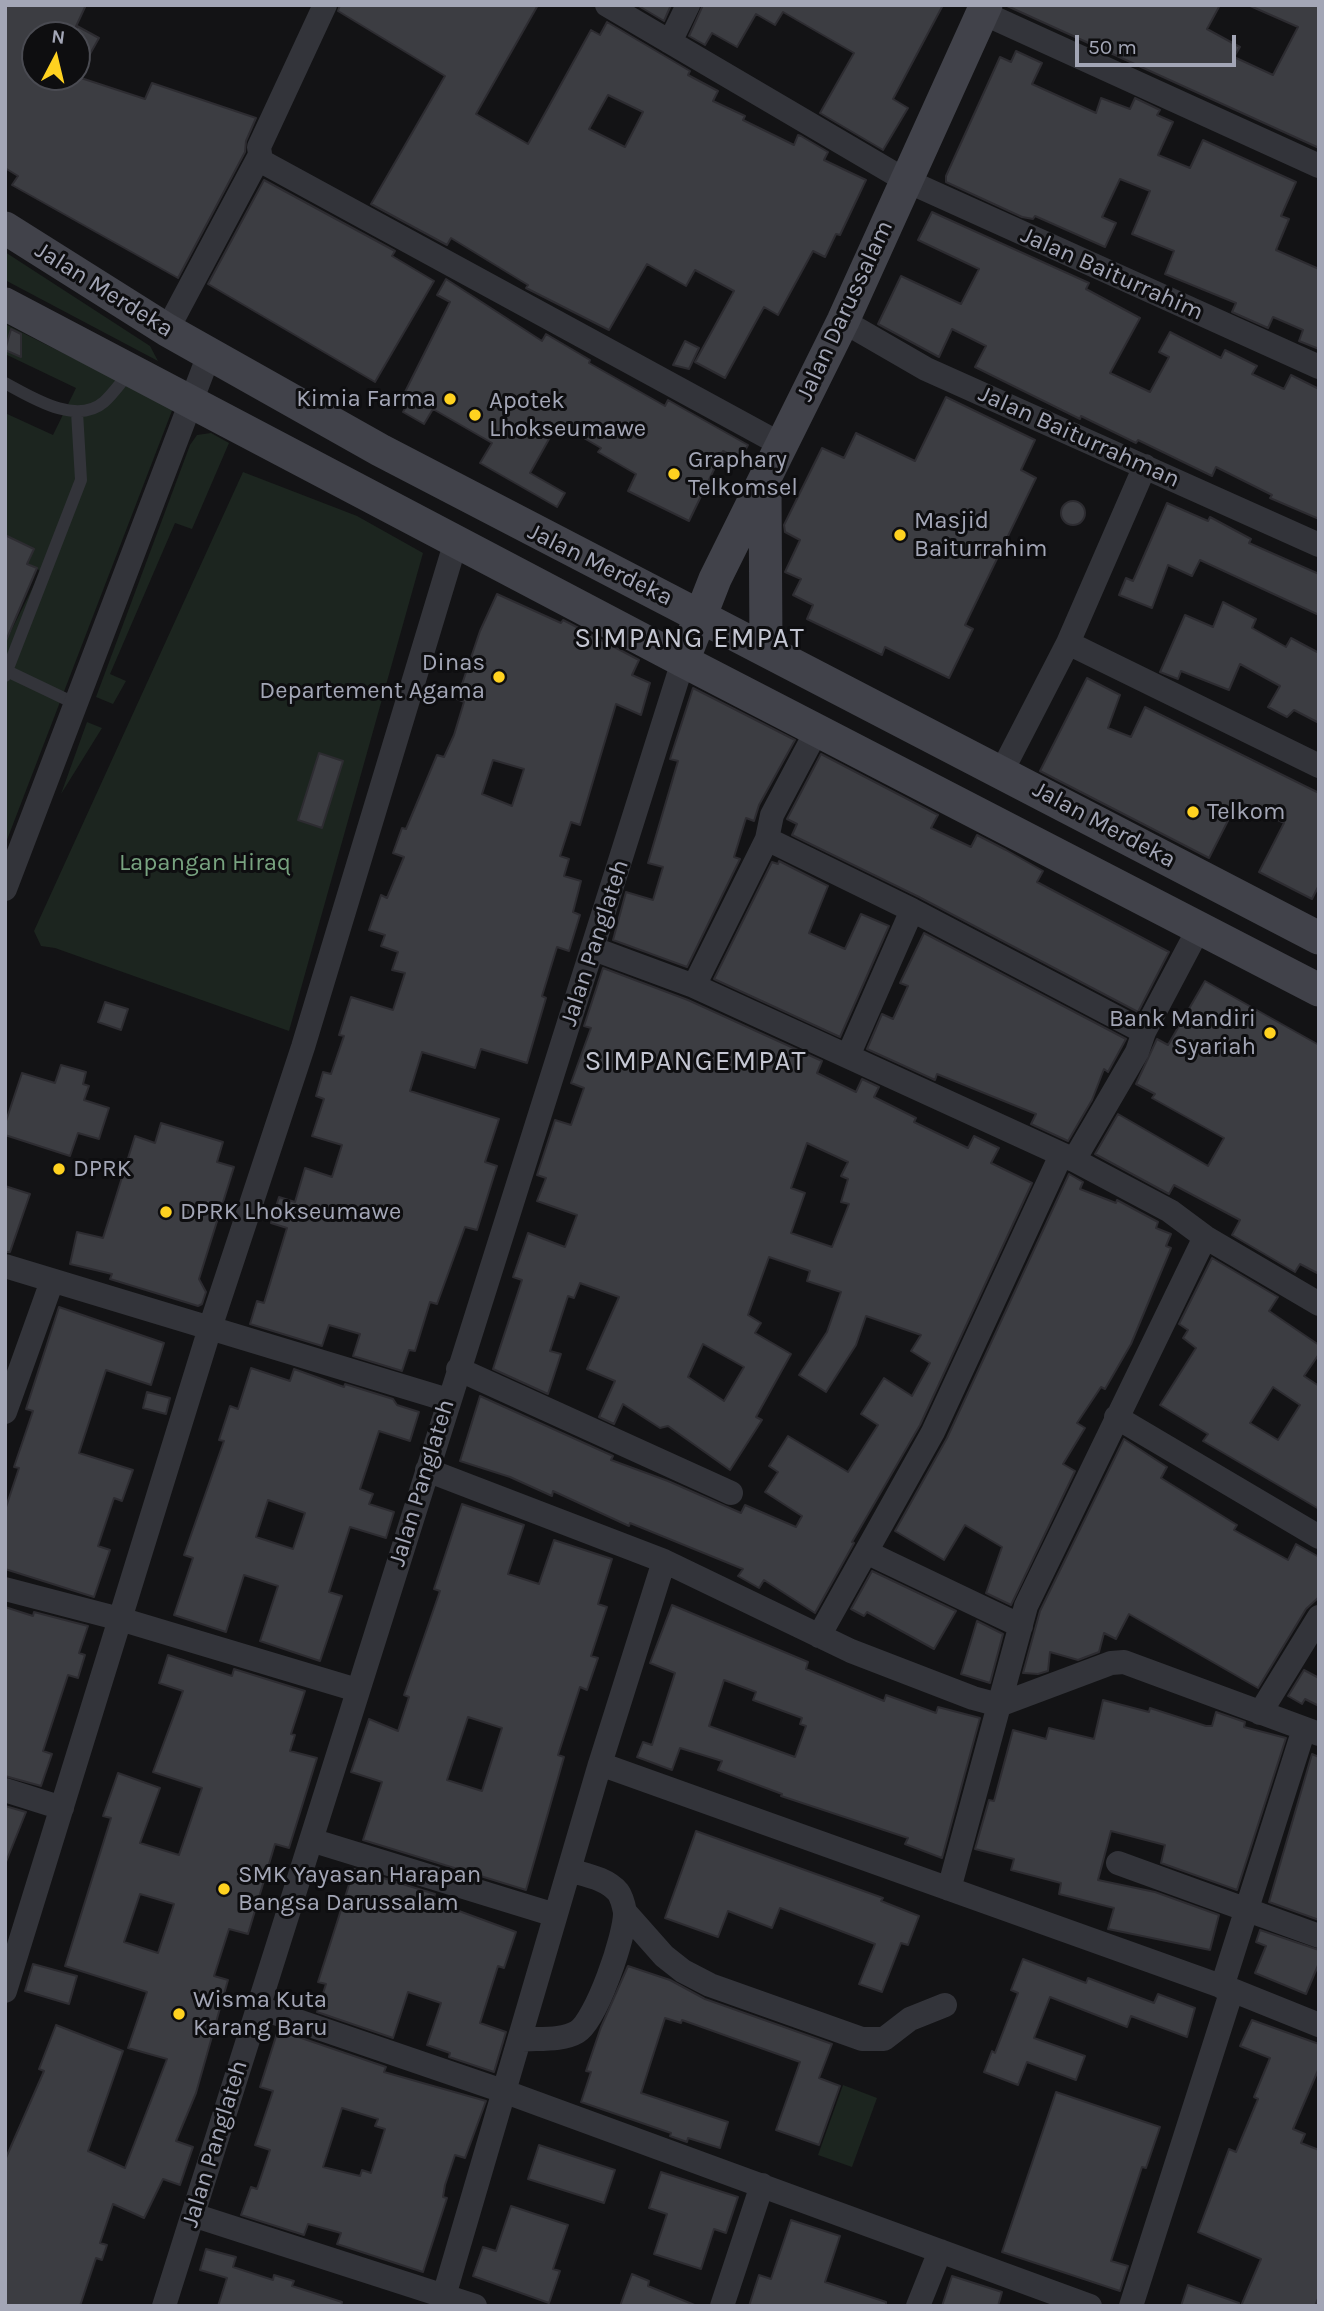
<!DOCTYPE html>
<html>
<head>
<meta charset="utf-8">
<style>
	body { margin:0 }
	#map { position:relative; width:1324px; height:2311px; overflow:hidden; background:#131315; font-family:Karla,sans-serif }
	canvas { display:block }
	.frame { position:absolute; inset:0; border:7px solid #a3a6b6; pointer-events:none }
	.north { position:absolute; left:21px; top:21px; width:70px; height:70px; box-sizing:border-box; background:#0e0e10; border:2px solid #4a4b52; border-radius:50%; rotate:7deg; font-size:19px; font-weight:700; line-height:28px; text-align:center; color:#a3a6b6 }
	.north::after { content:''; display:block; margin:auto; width:24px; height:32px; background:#ffd220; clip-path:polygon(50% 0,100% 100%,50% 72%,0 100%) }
	.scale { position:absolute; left:1075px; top:35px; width:161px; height:32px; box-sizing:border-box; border:4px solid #a3a6b6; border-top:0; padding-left:9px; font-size:21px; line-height:24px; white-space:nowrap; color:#a3a6b6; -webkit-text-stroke:5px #0e0e10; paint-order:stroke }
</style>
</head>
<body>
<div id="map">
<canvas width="1324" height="2311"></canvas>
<div class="frame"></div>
<div class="north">N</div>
<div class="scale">50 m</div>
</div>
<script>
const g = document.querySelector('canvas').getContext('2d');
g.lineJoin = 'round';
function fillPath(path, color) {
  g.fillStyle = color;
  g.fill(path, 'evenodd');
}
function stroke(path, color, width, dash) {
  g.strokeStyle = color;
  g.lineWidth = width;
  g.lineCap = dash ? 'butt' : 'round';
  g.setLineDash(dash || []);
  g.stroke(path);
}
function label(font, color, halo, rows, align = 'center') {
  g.font = font + ' Karla,sans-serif';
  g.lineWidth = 6;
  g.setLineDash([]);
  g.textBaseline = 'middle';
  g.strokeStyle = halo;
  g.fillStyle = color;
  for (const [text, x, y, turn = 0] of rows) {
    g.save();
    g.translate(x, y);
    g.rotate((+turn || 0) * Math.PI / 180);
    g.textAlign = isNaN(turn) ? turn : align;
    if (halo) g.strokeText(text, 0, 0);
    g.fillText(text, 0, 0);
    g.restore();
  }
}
fillPath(new Path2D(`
	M5 252 150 346 158 361 5 280Z
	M5 324 173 408 5 845V643L41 571 27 564 34 549 5 535V413L53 435 76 388 5 354Z
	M211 433 229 443 192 529 175 523 110 674 126 681 113 704 96 697 190 445 197 435Z
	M243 472 357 516 423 553 289 1031 55 948 41 946 34 931Z
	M87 722 102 728 61 794Z
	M843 2085 877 2098 852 2167 818 2155Z`), '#1c251f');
const building = new Path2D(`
	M5 5H86L72 35H35V77H78L145 99 152 83 256 118 246 141 245 152 178 278 12 185 18 176 5 168Z
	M340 5H538L476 114 528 144 591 30 600 35 607 22 690 71 688 75 718 91 713 101 745 116 743 120 794 145 798 135 801 136 828 152 824 160 866 180 840 235 836 234 825 257 813 251 778 315 764 307 725 378 695 362 734 291 695 270 686 286 647 264 609 330 526 288 528 285 451 238 447 245 371 204 445 76 338 11ZM608 95 643 112 625 147 589 129Z
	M637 5H671L664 21Z
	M703 5H943L893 99 908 108 883 150 820 113 854 53 783 12 775 25 756 14 737 47 712 33 705 45 689 36Z
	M1005 5H1220L1207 29 1240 47 1234 57 1273 75 1298 27 1248 5H1319V148Z
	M77 26 99 38 77 77Z
	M1016 51 1042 63 1032 84 1096 113 1101 98 1130 109 1135 98 1160 110 1157 115 1173 122 1158 155 1190 168 1203 140 1296 182 1281 216 1289 219 1276 250 1319 269V349L1299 341 1303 330 1273 317 1268 328 1232 312 1236 303 1165 274 1174 251 1132 234 1150 191 1120 179 1102 217 1116 223 1105 247 1035 216 1033 219 1022 217 946 182V176L1000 57 1011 62Z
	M264 180 395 251 392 256 434 281 375 382 208 284Z
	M932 212 1089 283 1086 289 1140 318 1110 373 1150 392 1169 357 1159 352 1170 332 1221 358 1225 350 1257 366 1252 374 1284 389 1291 375 1319 389V519L1270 498 1272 495 1216 467 1212 476 1138 440 1136 443 1081 416 1080 419 975 367 986 346 952 329 939 357 878 324 901 276 961 304 979 269 918 240Z
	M446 279 542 341 546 334 590 360 589 363 665 406 668 400 748 445 740 460 723 451 689 521 628 491 636 474 598 452 601 448 558 423 530 473 565 493 557 507 480 463 492 443 433 409 424 424 403 412 410 400 403 396 450 302 437 295Z
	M11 329 21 334V357L5 350Z
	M685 341 699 348 689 369 673 365Z
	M946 397 1035 440 1021 470 1036 478 965 625 973 629 949 678 885 647 882 655 807 619 813 605 793 595 801 579 785 572 800 540 785 532 784 525 822 448 844 458 856 433 915 461Z
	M1061 513a12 12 0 1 1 24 0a12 12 0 1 1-24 0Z
	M1167 503 1208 521 1210 517 1251 539 1249 543 1319 574V615L1200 560 1192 576 1168 565 1152 608 1119 595 1126 578 1133 581Z
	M5 535 34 549 27 564 37 568 5 643Z
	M497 594 561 623 563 620 569 623 639 660 632 675 650 683 641 715 616 704 580 825 571 822 560 856 569 859 564 876 581 881 573 912 580 915 569 951 557 947 542 996 546 998 527 1063 481 1049 475 1068 422 1052 410 1091 499 1119 485 1162 497 1166 477 1230 465 1227 437 1304 430 1302 415 1351 409 1350 402 1371 353 1356 360 1334 329 1325 322 1346 250 1324 257 1301 264 1303 287 1228 271 1223 279 1197 295 1202 305 1168 332 1177 342 1145 312 1136 324 1099 316 1096 323 1072 331 1074 344 1036 339 1035 351 997 393 1010 405 973 392 970 398 952 381 946 385 935 369 930 381 895 387 898 404 857 393 853 402 828 406 829 437 755 444 757 454 735 464 702 457 699 480 631ZM493 760 524 769 512 806 482 794Z
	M1223 602 1256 619 1252 628 1286 647 1291 638 1319 653V723L1294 710 1287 717 1268 707 1280 686 1240 664 1229 690 1181 671 1178 679 1160 672 1185 615 1213 627Z
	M1087 678 1120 695 1108 728 1131 737 1145 707 1319 793V885L1312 899 1259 872 1284 823 1238 801 1209 858 1040 771Z
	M693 688 795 740 759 805 754 821 746 818 734 857 740 859 687 967 613 940 626 892 653 900 663 867 648 863 678 761 670 759Z
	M319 753 343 761 322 828 298 820Z
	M821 754 938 815 931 828 971 847 977 835 1006 850 1043 871 1037 882 1169 952 1138 1012 919 897 792 835 797 824 787 819Z
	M779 861 828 886 809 933 845 949 861 914 889 926 840 1037 714 979 772 862 778 864Z
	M924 933 1126 1039 1108 1072 1104 1069 1092 1100 1068 1141 1031 1124 1036 1114 937 1074 935 1080 867 1049 882 1014 893 1019 908 986 900 983Z
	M603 968 688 1000 822 1061 817 1073 856 1092 862 1079 879 1087 874 1097 916 1118 914 1122 968 1148 974 1136 999 1148 991 1163 1032 1183 920 1425 852 1542 854 1543 815 1613 764 1580 759 1588 738 1576 743 1569 630 1523 629 1526 553 1491 552 1496 510 1477 460 1461 480 1396 613 1456 611 1460 668 1481 741 1513 745 1505 796 1527 802 1516 765 1492 778 1472 769 1466 788 1436 848 1472 878 1425 861 1414 884 1378 912 1396 930 1363 911 1351 921 1335 866 1316 856 1345 826 1392 799 1375 827 1332 841 1292 807 1281 810 1271 769 1257 748 1315 761 1323 755 1333 791 1354 756 1417 762 1420 730 1470 668 1426 660 1428 623 1404 614 1424 599 1417 615 1381 587 1369 619 1297 580 1283 574 1298 568 1296 550 1351 561 1354 548 1394 493 1369 522 1280 513 1277 528 1233 565 1247 577 1215 537 1201 546 1178 537 1175 555 1120 571 1125 584 1088 571 1083 591 1028 584 1026ZM807 1143 848 1162 841 1176 848 1179 841 1202 849 1204 832 1247 791 1233 805 1193 791 1188ZM703 1344 744 1367 724 1401 688 1377Z
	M1205 981 1319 1045V1274L1300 1264 1295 1272 1232 1235 1240 1220 1174 1185 1169 1194 1095 1154 1118 1114 1208 1166 1224 1138 1152 1098 1155 1094 1136 1084 1157 1039 1168 1045Z
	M105 1002 128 1009 121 1030 98 1022Z
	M61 1065 86 1072 83 1084 89 1086 84 1100 109 1108 99 1139 78 1133 70 1156 5 1135V1124L22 1073 55 1083Z
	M161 1123 223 1142 217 1162 234 1167 199 1279 206 1292 202 1304 198 1306 110 1279 112 1274 70 1264 77 1232 103 1238 135 1136 155 1143Z
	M1069 1174 1083 1182 1080 1189 1116 1203 1117 1200 1158 1222 1156 1228 1171 1234 1166 1246 1171 1248 1131 1344 1105 1389 1101 1387 1077 1423 1085 1428 1063 1464 1075 1471 1011 1605 986 1593 1002 1547 965 1525 944 1560 895 1531 947 1438Z
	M5 1186 30 1194 10 1252H5Z
	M1212 1258 1278 1297 1269 1311 1319 1345V1354L1304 1376 1319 1386V1509L1203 1441 1208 1434 1160 1405 1196 1348 1183 1338 1188 1330 1179 1324ZM1273 1387 1300 1405 1278 1440 1250 1423Z
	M59 1307 164 1343 151 1385 106 1370 79 1453 133 1470 122 1501 114 1498 98 1546 110 1550 94 1597 5 1569V1510L19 1468 14 1467 33 1411 26 1409Z
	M251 1368 290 1381 294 1369 344 1387 345 1384 393 1399 397 1405 419 1412 410 1441 379 1431 360 1489 373 1494 369 1504 394 1512 386 1538 350 1527 329 1592 342 1596 320 1661 260 1641 278 1586 244 1575 226 1632 174 1615 193 1558 184 1555 224 1441 219 1440 230 1406 238 1409ZM268 1500 305 1513 293 1549 256 1537Z
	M147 1392 170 1398 166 1414 143 1408Z
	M1124 1439 1167 1467 1161 1478 1237 1525 1234 1530 1288 1560 1296 1544 1319 1557V1597L1306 1609 1258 1688 1129 1614 1116 1639 1104 1633 1099 1652 1078 1660 1050 1652 1048 1671 1038 1674 1023 1673 1040 1611Z
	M462 1504 524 1525 508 1574 539 1584 554 1540 612 1559 598 1604 607 1607 591 1656 598 1658 587 1690 580 1687 558 1755 564 1757 526 1890 363 1840 382 1782 351 1772 369 1719 398 1731 409 1697 404 1695 440 1591 434 1589ZM468 1717 502 1728 482 1791 447 1780Z
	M872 1571 956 1611 934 1649 867 1612 864 1616 851 1609Z
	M672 1605 808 1662 806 1669 884 1701 886 1695 936 1713 938 1707 980 1718 942 1858 905 1844 908 1838 781 1796 782 1794 718 1770 722 1761 680 1748 672 1770 637 1757 643 1742 652 1745 675 1673 650 1663ZM724 1680 756 1692 753 1700 802 1718 800 1724 806 1726 795 1757 709 1726Z
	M5 1607 33 1616 34 1612 88 1626 79 1653 85 1655 78 1678 68 1675 43 1751 52 1754 41 1786 5 1776Z
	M977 1621 1003 1634 990 1683 961 1674Z
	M168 1655 232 1676 234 1669 305 1691 291 1734 295 1735 290 1751 317 1758 289 1848 275 1844 248 1934 229 1929 214 1976 228 1980 196 2093 176 2141 193 2147 180 2185 163 2179 144 2218 113 2204 100 2243 107 2245 102 2260 96 2258 80 2306H5V2160L44 2071 39 2069 56 2025 123 2051 88 2151 125 2168 167 2059 128 2048 147 1992 65 1966 111 1818 103 1816 118 1773 160 1788 140 1843 179 1855 202 1788 153 1772 183 1691 159 1683ZM140 1894 174 1904 158 1953 124 1942Z
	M1304 1670 1319 1678V1706L1305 1699 1302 1704 1288 1696Z
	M1103 1700 1149 1712 1150 1708 1206 1726H1212L1216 1712 1245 1722 1244 1727 1286 1738 1237 1890 1161 1863 1165 1845 1111 1831 1098 1880 1155 1892 1219 1915 1210 1950 1108 1929 1114 1908 1059 1894 1061 1883 1011 1870 1014 1859 975 1849 989 1800 994 1801 1013 1730 1046 1739 1049 1728 1094 1739Z
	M1312 1754 1319 1757V1920L1269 1902Z
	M5 1806 26 1812 6 1862 5 1861Z
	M696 1831 883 1898 881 1901 919 1916 908 1945 901 1943 882 1992 859 1984 875 1944 780 1908 772 1928 728 1911 718 1937 665 1918Z
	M354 1869 435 1894 434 1897 441 1900 440 1904 516 1932 504 1968 498 1966 480 2023 506 2032 494 2072 449 2057 450 2053 427 2045 441 2003 408 1992 393 2038 317 2012 326 1984 318 1982Z
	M1260 1930 1319 1950V1963L1306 1994 1255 1973 1266 1946 1256 1942Z
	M1023 1959 1086 1983 1088 1978 1154 2003 1158 1994 1195 2008 1187 2037 1131 2016 1127 2027 1050 1997 1034 2038 1085 2056 1076 2080 1027 2062 1018 2085 984 2072 992 2051 995 2053 1018 1993 1011 1990Z
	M33 1964 77 1976 69 2004 25 1991Z
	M628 1966 670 1980 705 1999 832 2044 819 2078 840 2086 819 2145 776 2130 800 2062 682 2020 681 2023 665 2018 641 2093 728 2122 720 2148 688 2138 687 2142 670 2136 671 2133 581 2102 591 2072 586 2071 601 2027Z
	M1252 2020 1319 2044V2068L1293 2129 1305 2134 1301 2143 1319 2150V2296L1315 2306H1241L1261 2259 1198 2232 1229 2149 1236 2152 1258 2099 1254 2097 1270 2058 1240 2046Z
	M278 2030 386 2067 384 2072 486 2101 465 2158 455 2155 445 2185 443 2197 447 2198 423 2272 337 2244 341 2233 308 2224 304 2235 241 2215 251 2187 257 2189 270 2150 255 2145 273 2091 260 2087ZM342 2108 378 2119 375 2126 385 2129 371 2173 362 2170 360 2176 323 2167Z
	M1056 2092 1160 2127 1146 2168 1142 2167 1111 2261 1128 2266 1120 2291 1002 2252Z
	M539 2145 615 2170 604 2203 528 2179Z
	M661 2172 738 2197 726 2233 714 2229 701 2269 654 2254 667 2214 649 2208Z
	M511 2206 568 2225 553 2269 560 2271 549 2303 473 2276 483 2247 496 2251Z
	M791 2220 840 2236 825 2282 886 2302V2306H749L759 2275 771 2279Z
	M206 2249 236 2257 233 2267 273 2280 274 2275 294 2281 292 2286 342 2302 341 2306H218L227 2278 200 2270Z
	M632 2274 649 2281 648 2286 697 2306H620Z
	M952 2276 1002 2292 998 2306H942Z
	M1188 2285 1239 2303V2306H1181Z`);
fillPath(building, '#3c3d42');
stroke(building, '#2d2c31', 2);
stroke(new Path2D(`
	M5 383C31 397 76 426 104 402 113 394 121 382 130 372
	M7 671 74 703
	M5 676 81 480 77 412`), '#33343a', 12);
stroke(new Path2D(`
	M325 5 259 147 261 161 782 445
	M607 5 905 180 1319 367
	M983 13 1319 166
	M670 42 688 5
	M843 321 926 369 1319 545
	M167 330 259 157
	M1068 643 1319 766
	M1002 771 1068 643 1145 466
	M767 839 912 910 1144 1032
	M5 889 210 352
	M594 949 694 986 1074 1160 1170 1211 1205 1237 1319 1304
	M694 986 767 839 772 815 817 730
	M848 1056 912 910
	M1074 1160 1137 1052 1144 1032 1199 928
	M5 1266 448 1400
	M458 1369 731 1493
	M5 1412 52 1281
	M1116 1417 1319 1537
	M427 1470 664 1561 851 1651 973 1698 999 1705 1111 1663 1124 1662 1319 1734
	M866 1552 1021 1626
	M5 1589 120 1619 357 1690
	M819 1636 933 1432 1061 1155
	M1260 1713 1319 1617
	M600 1764 664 1561
	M5 1790 62 1808
	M311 1840 555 1915
	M1118 1863 1319 1936
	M949 1889 1026 1606 1205 1237
	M625 1912 664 1956 683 1971 710 1985 862 2039H884L910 2019 945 2005
	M1222 1987 1304 1729
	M5 1991 210 1328 303 1047 456 541
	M257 2007 503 2091 1090 2306
	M519 2040C536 2038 562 2041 577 2032 596 2021 626 1934 625 1912 624 1907 621 1896 618 1892 606 1878 585 1875 569 1870
	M193 2215 475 2306
	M164 2306 683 661
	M441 2306 600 1764 1232 1990 1319 2025
	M722 2306 762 2185
	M918 2306 940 2251
	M1131 2306 1232 1990`), '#33343a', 24);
stroke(new Path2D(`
	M5 228 167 330 380 450 1319 938
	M5 304 683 661 1319 990
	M765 487 766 648
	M683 661 715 579 843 321 986 5`), '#41424a', 33);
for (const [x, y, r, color] of [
	[450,399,7,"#ffd220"],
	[475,415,7,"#ffd220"],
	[674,474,7,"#ffd220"],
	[900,535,7,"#ffd220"],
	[499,677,7,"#ffd220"],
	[1193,812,7,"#ffd220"],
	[1270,1033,7,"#ffd220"],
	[59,1169,7,"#ffd220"],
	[166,1212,7,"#ffd220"],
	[224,1889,7,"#ffd220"],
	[179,2014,7,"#ffd220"]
]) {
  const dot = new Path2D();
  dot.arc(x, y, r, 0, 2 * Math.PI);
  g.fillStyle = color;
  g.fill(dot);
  stroke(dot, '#0e0e10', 2.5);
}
label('24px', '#a3a6b6', '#0e0e10', [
	["Jalan Baiturrahim",1112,274,24],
	["Jalan Merdeka",104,290,32],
	["Jalan Darussalam",845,311,-65],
	["Jalan Baiturrahman",1079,437,24],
	["Jalan Merdeka",600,565,26],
	["Jalan Merdeka",1104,825,28],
	["Jalan Panglateh",595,943,-72],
	["Jalan Panglateh",422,1483,-73],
	["Jalan Panglateh",215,2144,-73]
]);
label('24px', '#a3a6b6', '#0e0e10', [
	["Kimia Farma",436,399,"right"],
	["Apotek",489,401],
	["Lhokseumawe",489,429],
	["Graphary",688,460],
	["Telkomsel",688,488],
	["Masjid",914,521],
	["Baiturrahim",914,549],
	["Dinas",485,663,"right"],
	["Departement Agama",485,691,"right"],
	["Telkom",1207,812],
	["Bank Mandiri",1256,1019,"right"],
	["Syariah",1256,1047,"right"],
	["DPRK",73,1169],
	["DPRK Lhokseumawe",180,1212],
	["SMK Yayasan Harapan",238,1875],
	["Bangsa Darussalam",238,1903],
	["Wisma Kuta",193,2000],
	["Karang Baru",193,2028]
], 'left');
label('24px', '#78a380', '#0e0e10', [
	["Lapangan Hiraq",205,863]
]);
g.letterSpacing = '2px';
label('28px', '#c4c6d2', '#0e0e10', [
	["SIMPANG EMPAT",690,639],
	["SIMPANGEMPAT",696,1062]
]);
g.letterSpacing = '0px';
</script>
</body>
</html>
